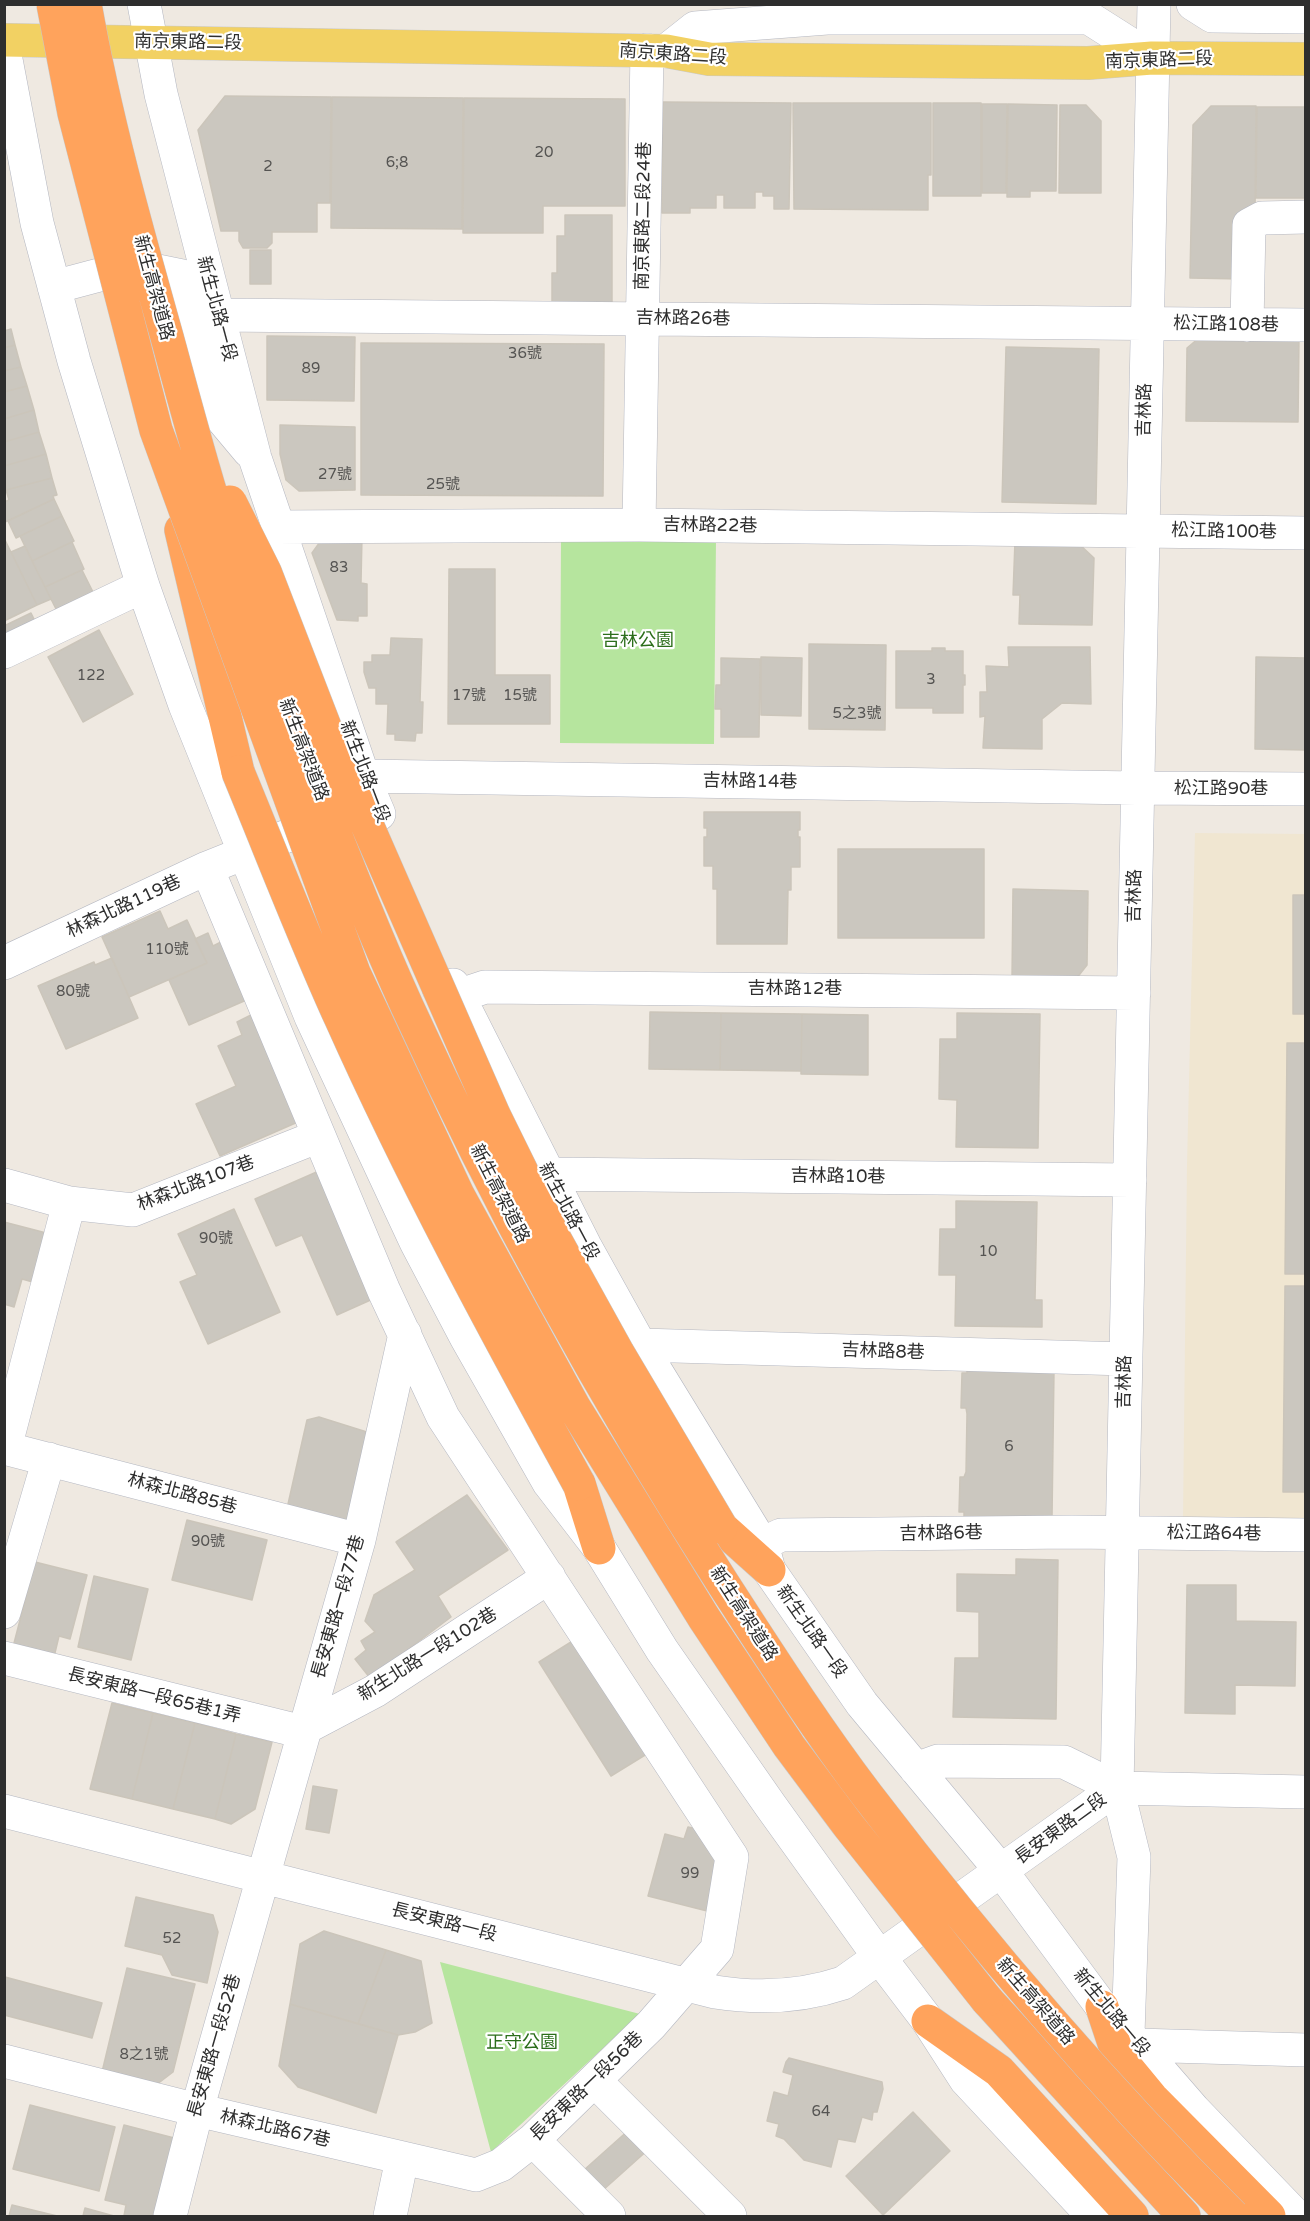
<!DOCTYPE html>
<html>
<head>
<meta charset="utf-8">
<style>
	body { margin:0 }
	#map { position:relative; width:1310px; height:2221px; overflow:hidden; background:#efe9e1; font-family:"Varela Round",sans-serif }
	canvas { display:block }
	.frame { position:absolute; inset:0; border:6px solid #2e2e2e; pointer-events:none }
</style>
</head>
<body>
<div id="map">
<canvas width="1310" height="2221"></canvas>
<div class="frame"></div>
</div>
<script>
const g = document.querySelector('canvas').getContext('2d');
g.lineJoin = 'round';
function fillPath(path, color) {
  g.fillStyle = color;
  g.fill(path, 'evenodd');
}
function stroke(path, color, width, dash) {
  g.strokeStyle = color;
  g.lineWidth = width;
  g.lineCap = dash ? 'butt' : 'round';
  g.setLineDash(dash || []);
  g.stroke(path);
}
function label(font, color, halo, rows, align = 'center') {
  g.font = font + ' "Varela Round","Noto Sans TC",sans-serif';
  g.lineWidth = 4.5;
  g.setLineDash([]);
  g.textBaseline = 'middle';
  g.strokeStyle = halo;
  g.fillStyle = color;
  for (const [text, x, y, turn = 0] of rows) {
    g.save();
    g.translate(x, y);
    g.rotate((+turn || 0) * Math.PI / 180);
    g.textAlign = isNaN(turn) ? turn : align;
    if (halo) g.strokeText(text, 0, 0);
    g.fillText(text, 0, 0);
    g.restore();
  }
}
fillPath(new Path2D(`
	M1195 833 1305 834V1519L1183 1517 1187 1165Z`), '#f0e6d1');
fillPath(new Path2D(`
	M561 537 716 539 714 744 560 743Z
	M440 1962 640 2014 491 2152Z`), '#b6e59e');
const building = new Path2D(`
	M225 96 331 97 330 203H317V232H272V243L267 248H243L239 241V231H221L198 130Z
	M332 97 463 98 462 229 331 228Z
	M464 98 625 99V206H543V233H463Z
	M663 102 791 103 789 209H774V196H763V192H755V208H724V195H716V208H690V213H662Z
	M793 103H931V175H928V210L794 209Z
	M933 103H981V196H933Z
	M982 104H1007L1006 193H982Z
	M1008 104 1057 105 1056 191H1030V197H1007Z
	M1060 105H1086L1101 121V193H1059Z
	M1211 106H1256L1255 214 1242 279 1190 278 1193 125Z
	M1257 107H1306V198H1256Z
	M565 215H612V305L552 304V273H557V236H565Z
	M250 250H271V284H250Z
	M11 329 15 345 4 348V331Z
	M267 336 355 337 354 401 267 400Z
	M1200 337 1299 338 1298 422 1186 421 1187 348Z
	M361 343 604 344 603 496 361 495Z
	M15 345 21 367 4 371V348Z
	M1006 347 1099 349 1096 504 1002 502Z
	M21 367 27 386 4 392V371Z
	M27 386 34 410 4 419V392Z
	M34 410 39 432 4 442V419Z
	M280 425 355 427V490L299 491 286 480 280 454Z
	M39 432 46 454 4 466V442Z
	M46 454 52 478 6 490 4 466Z
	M52 478 57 495 53 496 54 499 5 522 4 502 9 500 6 490Z
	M54 499 62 516 16 538 8 521Z
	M62 516 74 541 32 561 20 536Z
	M325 535 362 536 361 583 367 584V616H358V621L337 620 312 553Z
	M4 538 37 605 4 621Z
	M1015 541 1078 543 1094 558 1092 625 1019 624 1020 595H1013Z
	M72 542 84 569 45 587 32 561Z
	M25 546 51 599 37 605 11 552Z
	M449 569H495V675H550V724H448Z
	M82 570 94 594 57 611 45 587Z
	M31 613 37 625 4 641V626Z
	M99 630 133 694 83 722 48 657Z
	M391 638 422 639 420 702H423L422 733H416L415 741 395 740V734H387L388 704H376V688H369L364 672V662H372V655H390Z
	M809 644 886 645 885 730 809 729Z
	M1008 647H1090L1091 704 1062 703 1042 719V749L983 748 985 716 980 717V692H987L986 666 1009 667Z
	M932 648H945V651H963V675H965V685H963V713H933V708H896V651H932Z
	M761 657 802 658 801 716 761 715Z
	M1256 657 1306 658V750L1255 749Z
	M721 658 760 659 759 737H721V709H715L716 685H721Z
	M704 812H800V830H798V837H800V867H791V890H788L787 944H717V889H713V866H704V837H707V828H704Z
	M838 849H984V938H838Z
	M1013 889 1088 891 1087 965 1076 979H1012Z
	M1293 895H1306V1014H1293Z
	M160 911 168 929 187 920 207 963 129 997 102 937Z
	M208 933 213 946 225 940 251 998 189 1025 169 980 207 963 195 939Z
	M112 958 138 1018 66 1049 38 986 94 962 95 965Z
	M259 1011 307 1118 220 1156 196 1104 236 1086 218 1046 242 1035 237 1022Z
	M650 1012 721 1013 720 1070 649 1069Z
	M721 1013 802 1014 801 1071 720 1070Z
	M957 1013 1040 1014 1038 1148 956 1147 957 1100 939 1099 940 1039H957Z
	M802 1014 868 1015V1075L801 1074Z
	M1287 1043H1306V1274H1285Z
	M328 1167 384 1294 337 1315 302 1235 276 1246 255 1199Z
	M956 1201 1037 1202 1035 1300H1042V1327L955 1326 956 1275H939L940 1229H956Z
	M234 1209 280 1312 208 1344 180 1282 197 1275 178 1234Z
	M4 1222 54 1235 40 1284 22 1279 14 1307 4 1304Z
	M1285 1286H1306V1492H1283Z
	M967 1369 1054 1370 1052 1518 964 1517V1512H959L960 1477H964L966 1472 967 1414 966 1408H961L962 1373H967Z
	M319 1417 370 1433 346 1529 286 1513 307 1420Z
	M467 1495 508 1550 438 1596 451 1617 370 1678 355 1659 366 1650 361 1641 375 1632 365 1621 374 1595 415 1570 396 1542Z
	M187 1520 267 1540 252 1600 172 1580Z
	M1016 1559 1058 1560 1056 1719 953 1717 955 1658H979V1612L957 1611V1574L1016 1575Z
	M35 1562 87 1575 70 1639 59 1636 54 1657 13 1647Z
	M94 1576 148 1589 131 1660 78 1647Z
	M1187 1585H1236V1621L1296 1622 1295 1686 1235 1685V1714L1185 1713Z
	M579 1637 650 1752 611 1776 539 1662Z
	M112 1703 153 1713 132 1799 90 1789Z
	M153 1713 195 1723 173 1809 132 1799Z
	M195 1723 236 1734 215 1819 173 1809Z
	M236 1734 272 1742 255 1809 231 1824 215 1819Z
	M313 1786 337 1790 329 1833 306 1829Z
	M688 1827 710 1832 731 1851 715 1913 648 1896 665 1834 684 1839Z
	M136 1897 213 1915 218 1932 207 1983 172 1975 162 1955 125 1946Z
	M324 1931 386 1950 358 2024 290 2004 300 1944Z
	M386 1950 421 1961 432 2023 415 2032 398 2035 358 2024Z
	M127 1968 195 1984 173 2072 156 2085 102 2072Z
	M5 1977 102 2003 92 2038 4 2015Z
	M290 2004 398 2035 376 2113 298 2087 279 2066Z
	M789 2058 882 2082 883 2089 877 2112H873L872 2120 862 2117 855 2142 838 2139 831 2167 804 2160 784 2139 776 2136 779 2124 767 2121 774 2092 788 2096 793 2075 783 2072 786 2062Z
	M30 2105 115 2127 99 2191 13 2169Z
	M913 2112 950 2151 883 2215 846 2176Z
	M124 2125 178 2139 157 2216H124L126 2205 105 2200Z
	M631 2128 650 2148 602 2191 584 2170Z
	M12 2205 57 2216H9Z
	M85 2208 114 2216H83Z`);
fillPath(building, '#cbc7bf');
stroke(building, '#cbc5ba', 1.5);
const minor = new Path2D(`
	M144 4 161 94 255 458 363 776 379 814
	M1193 4 1212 16 1306 17
	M4 49 37 223 74 361 143 586 185 705 311 1017 416 1242 466 1337 549 1483 599 1548 662 1650 770 1805 880 1958 928 2021 966 2080 1093 2216
	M666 51 695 28 827 18H1089L1152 58
	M54 287 133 266 182 276 218 414 249 451
	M218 315 1306 325
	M1247 325 1249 225 1262 218 1306 217
	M639 525 647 50
	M277 527 639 525 1306 533
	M4 652 143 586
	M363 776 1137 788 1306 789
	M4 963 207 868 327 820
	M453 985 585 1246 640 1345 762 1544 769 1570 862 1704 1002 1872 1102 2007 1128 2034 1194 2110 1296 2216
	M439 989 458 996 485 987 1134 993
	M547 1174 1130 1180
	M4 1185 69 1203 133 1210 319 1136
	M640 1345 1126 1359
	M4 1448 359 1540
	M5 1448 69 1203
	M762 1544 781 1535 1072 1532 1306 1535
	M4 1612 49 1459
	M4 1658 303 1732
	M305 1728 375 1691 549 1577
	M916 1769 938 1761 1064 1762 1117 1788
	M4 1811 715 1992C759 1999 801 1997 843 1983L1117 1788 1306 1792
	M1128 2034 1134 1857 1117 1788 1154 4
	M1137 2045 1306 2050
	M4 2061 197 2110 476 2175 501 2165 533 2140 651 2025 717 1949 732 1857 443 1417 384 1291 207 868
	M595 2081 730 2216
	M533 2140 609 2216
	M170 2216 197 2110 263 1877 359 1540 405 1334
	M390 2216 402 2159`);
const major = new Path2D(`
	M4 40 666 51 709 59 1088 63 1152 58 1306 59`);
const highway = new Path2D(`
	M181 530 238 772
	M579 1484 599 1548
	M721 1527 769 1570
	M987 2000 1184 2216
	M1102 2007 1119 2058 1152 2098 1269 2216
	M928 2021 999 2071 1132 2216`);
stroke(minor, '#b4b7c1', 34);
stroke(major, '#c9c9c9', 34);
stroke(highway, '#c9c9c9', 34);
stroke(minor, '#fff', 33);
stroke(major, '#f2d163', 33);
stroke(highway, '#ffa35c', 33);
const highwayBridge = new Path2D(`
	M53 4 74 113 156 430 354 973 458 1195 574 1407 704 1618 789 1746 848 1825 987 2000
	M85 4C105 117 136 227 167 337 185 403 202 468 223 533 249 613 280 692 311 771 341 850 372 929 407 1006 498 1206 605 1400 724 1585 770 1656 816 1728 867 1795 980 1943 1101 2085 1233 2216
	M230 502 265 572 330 740 494 1115 556 1241 618 1353 721 1527
	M238 772C272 854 304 938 341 1019 412 1178 495 1331 579 1484`);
stroke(highwayBridge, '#c9c9c9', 34, []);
stroke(highwayBridge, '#ffa35c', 33);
label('15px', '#555452', null, [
	["20",544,153],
	["6;8",397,163],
	["2",268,167],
	["36號",525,354],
	["89",311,369],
	["27號",335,475],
	["25號",443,485],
	["83",339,568],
	["122",91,676],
	["3",931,680],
	["17號",469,696],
	["15號",520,696],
	["5之3號",857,714],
	["110號",167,950],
	["80號",73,992],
	["90號",216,1239],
	["10",988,1252],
	["6",1009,1447],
	["90號",208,1542],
	["99",690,1874],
	["52",172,1939],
	["8之1號",144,2055],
	["64",821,2112]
]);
label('18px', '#2e2e2e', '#fff', [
	["南京東路二段",188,43,1],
	["南京東路二段",673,55,4],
	["南京東路二段",1159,61,-2],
	["南京東路二段24巷",644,216,-89],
	["新生高架道路",153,288,75],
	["新生北路一段",216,309,75],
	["吉林路26巷",683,319,1],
	["松江路108巷",1226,325,1],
	["吉林路",1145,410,-89],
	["吉林路22巷",710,526,1],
	["松江路100巷",1224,532,1],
	["新生高架道路",303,750,69],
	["新生北路一段",364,772,69],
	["吉林路14巷",750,782,1],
	["松江路90巷",1221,789],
	["吉林路",1135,896,-89],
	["林森北路119巷",124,907,-25],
	["吉林路12巷",795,989],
	["吉林路10巷",838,1177,1],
	["林森北路107巷",196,1184,-21],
	["新生高架道路",499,1194,63],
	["新生北路一段",568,1212,62],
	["吉林路8巷",883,1352,2],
	["吉林路",1125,1382,-89],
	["林森北路85巷",182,1494,15],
	["吉林路6巷",941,1534,-1],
	["松江路64巷",1214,1534,1],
	["長安東路一段77巷",339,1607,-74],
	["新生高架道路",743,1614,57],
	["新生北路一段",811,1632,55],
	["新生北路一段102巷",428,1655,-32],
	["長安東路一段65巷1弄",154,1696,14],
	["長安東路二段",1061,1829,-36],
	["長安東路一段",444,1923,14],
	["新生高架道路",1035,2002,49],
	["新生北路一段",1111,2013,50],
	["長安東路一段52巷",215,2046,-74],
	["長安東路一段56巷",587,2087,-44],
	["林森北路67巷",275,2129,13]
]);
label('18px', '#2c6e1b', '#fff', [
	["吉林公園",638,641],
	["正守公園",522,2043]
]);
</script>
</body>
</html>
